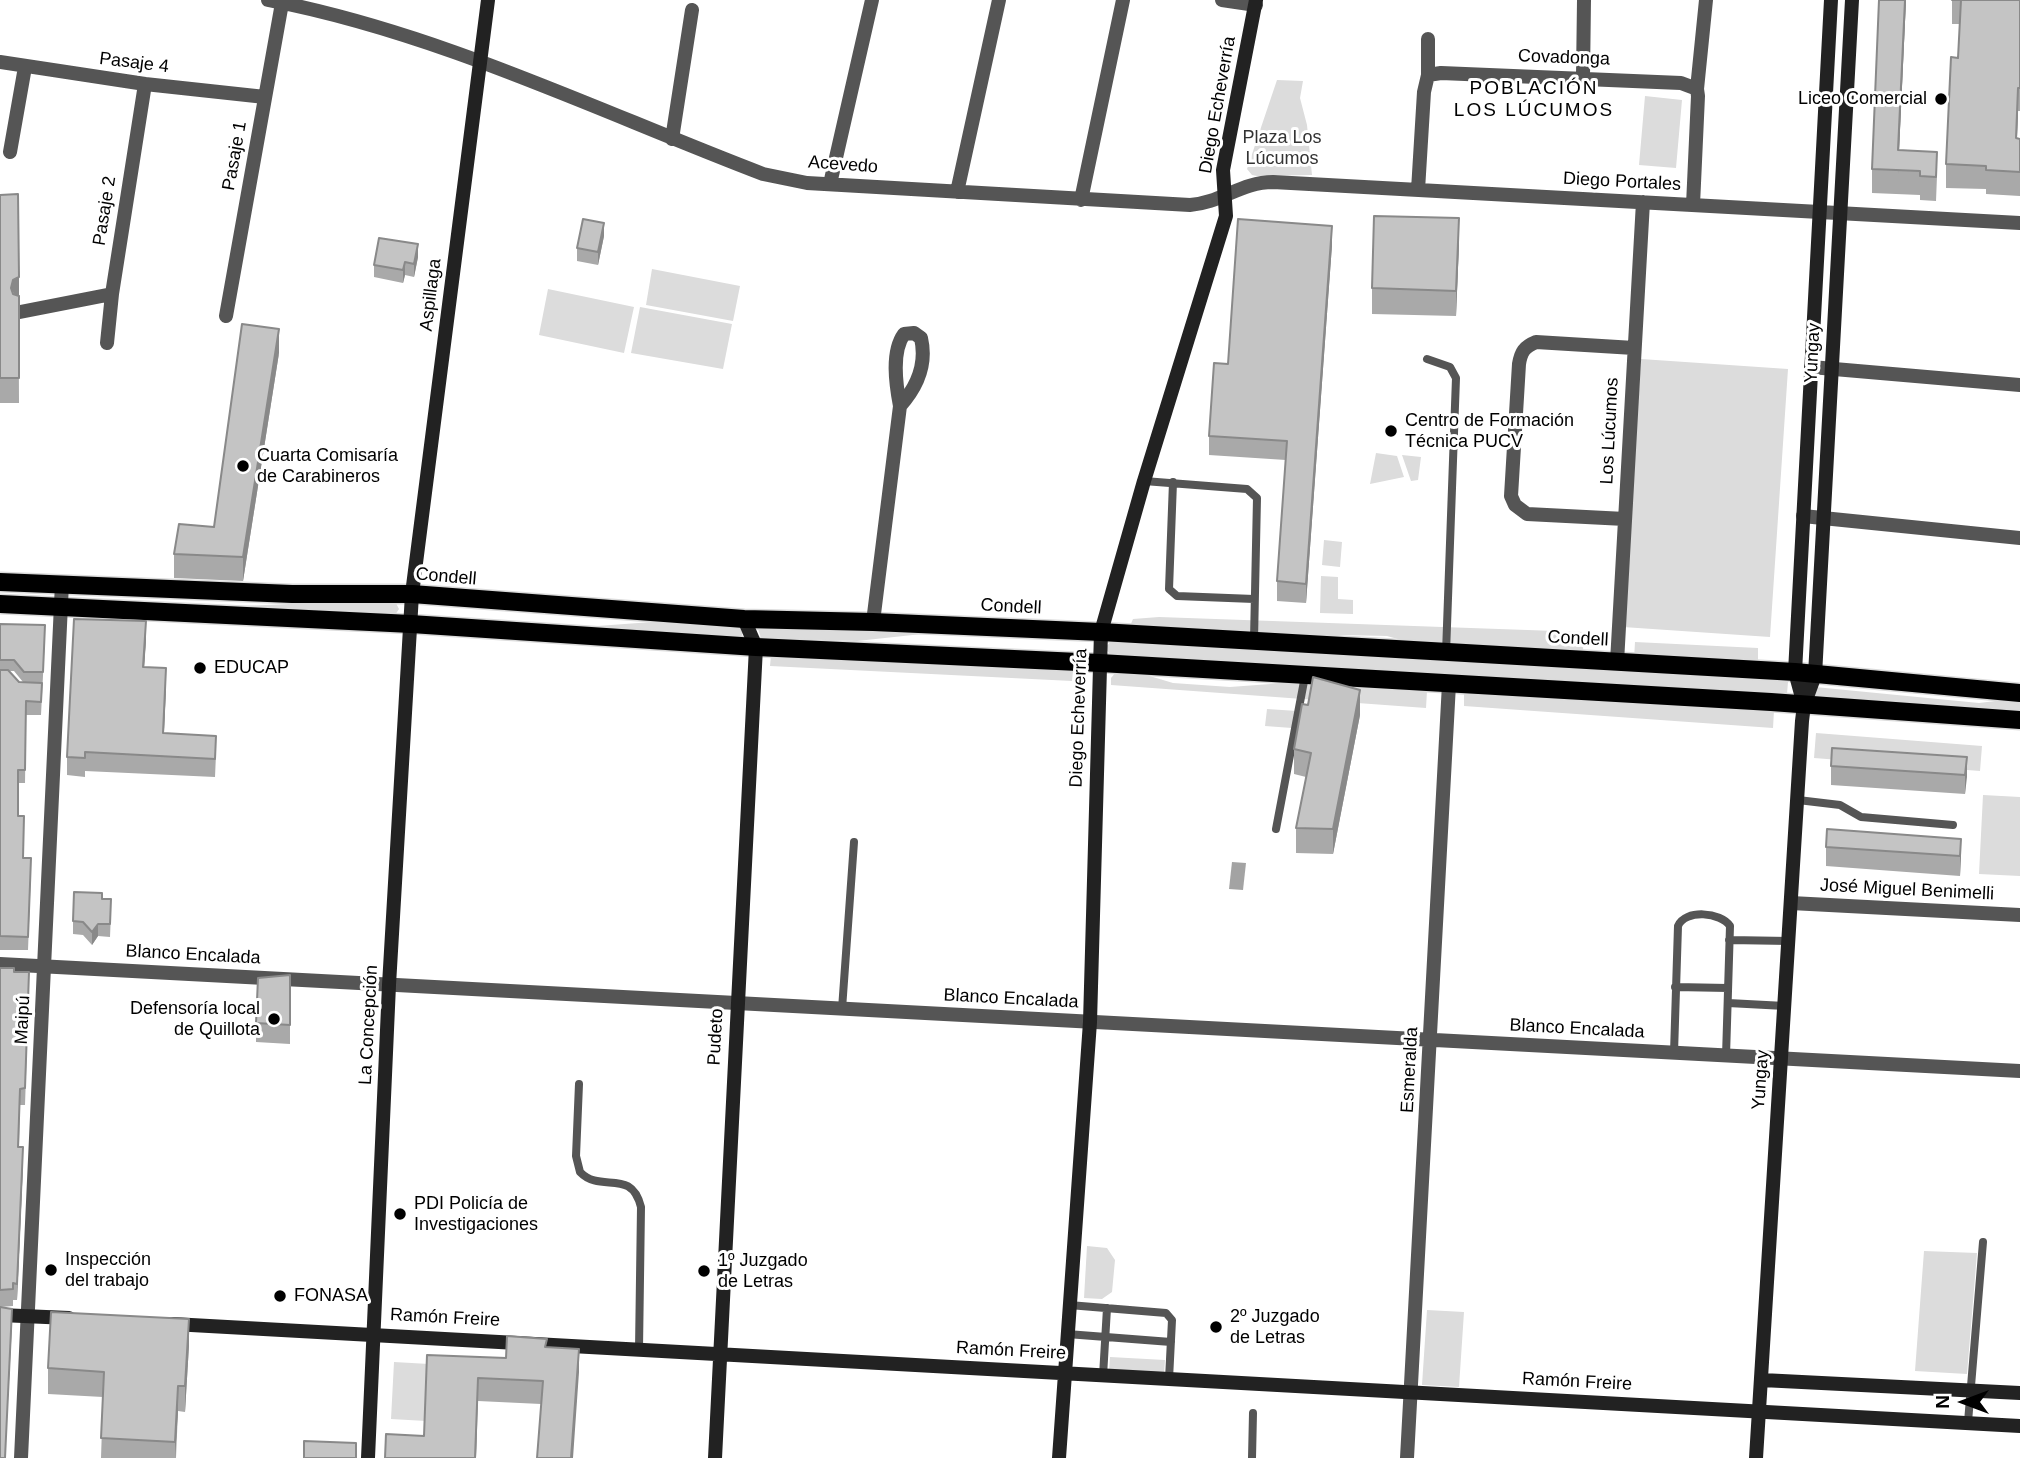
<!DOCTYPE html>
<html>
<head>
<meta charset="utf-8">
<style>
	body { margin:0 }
	#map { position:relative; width:2020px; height:1458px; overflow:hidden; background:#fff; font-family:Helvetica,sans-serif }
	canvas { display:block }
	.north { position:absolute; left:1929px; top:1367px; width:70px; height:70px; -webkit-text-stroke:5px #fff; paint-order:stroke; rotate:270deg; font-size:19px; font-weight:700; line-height:28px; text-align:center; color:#000 }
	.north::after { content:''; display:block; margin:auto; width:24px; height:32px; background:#000; clip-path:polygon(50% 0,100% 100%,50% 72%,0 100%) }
</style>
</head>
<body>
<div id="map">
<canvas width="2020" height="1458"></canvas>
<div class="north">N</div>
</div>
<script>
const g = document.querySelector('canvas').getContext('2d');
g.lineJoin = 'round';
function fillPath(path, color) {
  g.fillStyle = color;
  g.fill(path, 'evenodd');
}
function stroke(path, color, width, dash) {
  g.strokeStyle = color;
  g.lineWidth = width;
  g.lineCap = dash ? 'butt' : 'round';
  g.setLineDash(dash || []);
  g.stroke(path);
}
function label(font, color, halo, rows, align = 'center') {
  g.font = font + ' Helvetica,sans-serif';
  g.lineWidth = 6;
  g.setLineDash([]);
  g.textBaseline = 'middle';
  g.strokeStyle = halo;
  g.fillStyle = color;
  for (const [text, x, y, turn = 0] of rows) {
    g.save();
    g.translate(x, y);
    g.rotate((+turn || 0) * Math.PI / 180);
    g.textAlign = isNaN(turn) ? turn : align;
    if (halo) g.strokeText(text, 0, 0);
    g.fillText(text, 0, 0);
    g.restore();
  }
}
fillPath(new Path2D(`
	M1277 80 1303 81 1300 98 1307 125 1312 175 1257 176 1252 175 1247 169Z
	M1645 96 1682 100 1676 168 1639 165Z
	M652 269 740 286 733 321 646 305Z
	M548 289 634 307 624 353 539 335Z
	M640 307 732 324 723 369 631 353Z
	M1641 359 1788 369 1770 637 1623 627Z
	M1376 453 1397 456 1404 477 1370 484Z
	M1402 455 1421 457 1418 480 1411 481Z
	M1324 540 1342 542 1340 567 1322 565Z
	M1321 576 1338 577V599L1353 600V614L1320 613Z
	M336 602 396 603 399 609 395 615 219 607Z
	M1159 617 1584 632 1583 651 1423 646 1387 636 1343 635 1311 639 1130 626 1133 619Z
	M652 622 735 624 739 625 743 633 741 637 570 628Z
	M757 626 922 634 857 641 761 638Z
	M1112 640 1771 680 1788 682 1787 694 1112 657 1105 648Z
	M1635 642 1758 648V668L1634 659Z
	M771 655 1073 671 1072 681 770 666Z
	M1116 672 1143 674 1173 683 1230 687 1284 683 1427 691 1426 708 1111 685V678Z
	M1815 687 1979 703 2020 698V714L1815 697Z
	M1464 693 1774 710 1773 728 1464 706Z
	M1267 709 1297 711 1292 728 1265 726Z
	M1816 733 1982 746 1980 771 1814 758Z
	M1983 795 2020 797V876L1979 874Z
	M1087 1246 1107 1248 1115 1260 1112 1292 1102 1299 1084 1298Z
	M1924 1251 1977 1253 1967 1374 1915 1371Z
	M1427 1310 1464 1312 1459 1387 1422 1385Z
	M1110 1357 1165 1360 1164 1374 1109 1371Z
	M394 1362 429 1364 426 1421 391 1419Z`), '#dcdcdc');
fillPath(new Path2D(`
	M1232 862 1246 863 1243 890 1229 889Z`), '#a3a3a3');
const primary = new Path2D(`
	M0 582 292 594H412L744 619 873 622 1101 632 1795 672 2020 693
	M0 604 411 624 756 647 1100 663 1771 702 2020 720`);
stroke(primary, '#dbdbdb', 21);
stroke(new Path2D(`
	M1427 359 1450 367 1456 378 1446 653
	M1144 481 1247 489 1257 498 1254 640
	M1173 482 1169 589 1177 596 1254 599
	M1798 800 1840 805 1861 817 1953 825
	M1276 829 1305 676
	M1729 940 1789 941
	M1675 987 1728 988
	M1728 1003 1785 1006
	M842 1009 854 842
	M1674 1053 1678 926C1685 909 1721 912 1730 926L1726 1056
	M579 1084 576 1156 580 1172C601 1194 631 1167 641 1207L639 1349
	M1069 1305 1166 1313 1172 1320 1169 1379
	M1067 1334 1171 1342
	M1103 1376 1107 1308
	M1968 1422 1983 1242
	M1252 1458 1253 1413`), '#555', 8);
stroke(new Path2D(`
	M268 0C440 33 600 112 763 174L807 183 1190 205C1220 203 1242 182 1273 182L2020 223
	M1222 0 1256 5
	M0 62 145 84 265 97
	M1428 75 1441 73 1681 83 1697 89
	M1583 77 1584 0
	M672 139 692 10
	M10 152 25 67
	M830 184 872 0
	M1418 190 1424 92 1428 75V39
	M957 192 999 0
	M1081 200 1123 0
	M1693 205 1698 96 1697 89 1706 0
	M20 312 112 294
	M226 316 282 3
	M107 343 112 294 145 84
	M1811 367 2020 385
	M1803 516 2020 538
	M1625 519 1527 514 1515 505 1511 496 1519 364C1521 352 1524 347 1536 342L1634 348
	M873 622 900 406C917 387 927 364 921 338L914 333 904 334C891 352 896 385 900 406
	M1617 662 1643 202
	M1791 903 2020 915
	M0 964 2020 1071
	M21 1458 62 583
	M1407 1458 1449 684`), '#555', 14);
stroke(new Path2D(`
	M1804 705 1795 672 1831 0
	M0 1315 69 1318
	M173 1324 2020 1426
	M1762 1380 2020 1393
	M368 1458 389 985 412 594 488 0
	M715 1458 756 647 744 619
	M1059 1458 1090 1022 1101 632 1144 481 1226 216 1223 170 1256 0
	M1756 1458 1802 721 1804 705 1815 675 1852 0`), '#222', 14);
stroke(primary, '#000', 18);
fillPath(new Path2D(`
	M1879 0H1906L1899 151 1937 176 1936 201 1920 200V195L1872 193V169Z
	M1952 0H2020V111H2018L2017 139H2020V196L1986 194V189L1946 188V164L1958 58 1960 24H1952Z
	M18 194 19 403H0V195Z
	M604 236 598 265 577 261V248Z
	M1459 244 1456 316 1372 314V288Z
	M1332 245 1306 603 1277 601V581L1286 460 1209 455V436Z
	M418 257 414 277 405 275 403 283 374 277V265Z
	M279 353 243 581 174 578V554L214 527Z
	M0 624 45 636 41 715H26L25 783H18V816L24 858 31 872 28 950H0ZM9 671H14L23 682H19Z
	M146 640 144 667 166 687 164 733 216 754 215 777 85 771V777L67 775V757Z
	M1360 715 1333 854 1296 853V828L1306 777 1294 774V749Z
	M1967 757 1965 794 1831 785V766Z
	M1961 839 1960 876 1826 866V847Z
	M102 899 111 912 110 937 98 936 92 945 83 935 73 934V921Z
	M0 968 14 972 29 989 25 1105H20L19 1147 23 1164 17 1300H13V1306L0 1307Z
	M290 975V1044L256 1042V1023Z
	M189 1345 185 1412 178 1411 176 1458H101L103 1397 48 1394V1368Z
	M547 1347 579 1372 541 1404 478 1401 476 1458 424 1436 427 1355 506 1358Z`), '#a9a9a9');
fillPath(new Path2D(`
	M1905 0H1906L1898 174V150Z
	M2018 88V111L2016 162V138Z
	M1459 218V244L1456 316V291Z
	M604 223V236L598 265V252Z
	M1332 226V245L1306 603V584Z
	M418 244V257L414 277V264Z
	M405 262V275L403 283V270Z
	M19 277V302L11 288 13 280Z
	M279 329V353L243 581V557Z
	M146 621V640L143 685V667Z
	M166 668V687L163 751V733Z
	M1360 690V715L1333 854V829Z
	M1967 757V777L1965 794V775Z
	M1961 839V858L1960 876V856Z
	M98 924V936L92 945V932Z
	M23 1147V1164L17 1300V1284Z
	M12 1309V1325L5 1458Z
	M189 1319V1345L185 1412V1386Z
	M579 1349V1372L573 1458H571Z
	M478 1378 476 1458H475Z
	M178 1386V1411L175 1458V1442Z`), '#898989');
const building = new Path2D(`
	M1879 0H1905L1898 150 1937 152 1936 177 1920 176V171L1872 169Z
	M1952 0H2020V88H2018L2016 138 2020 139V172L1986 170V166L1946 164 1951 57 1958 58 1961 0Z
	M18 194 19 277 13 280 11 288 13 294 19 296V378H0V195Z
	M1374 216 1459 218 1456 291 1372 288Z
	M583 219 604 223 598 252 577 248Z
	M1238 219 1332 226 1306 584 1277 581 1287 441 1209 436 1214 363 1228 364Z
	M379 238 418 244 414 264 405 262 403 270 374 265Z
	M242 324 279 329 243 557 174 554 179 524 214 527Z
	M74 619 146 621 143 667 166 668 163 733 216 736 215 759 85 752V758L67 757Z
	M0 624 45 625 43 672H24L14 660H0Z
	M0 670H8L19 682 42 683 41 702 26 701 25 770H18V816H24L23 858H31L28 937 0 936Z
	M1313 677 1360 690 1333 829 1296 828 1311 753 1294 749 1302 704 1308 705Z
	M1832 748 1967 757 1965 775 1831 766Z
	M1827 829 1961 839 1960 856 1826 847Z
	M74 892 102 893V899H111L110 924H98L92 932 83 922 73 921Z
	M0 968H14V972H29L25 1088 20 1089 18 1147H23L17 1284 13 1283V1289L0 1290Z
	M290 975V1025L256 1023 258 978Z
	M0 1307 12 1309 5 1458H0Z
	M51 1312 189 1319 185 1386H178L175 1442 101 1438 104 1372 48 1368Z
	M507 1336 547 1339 545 1347 579 1349 571 1458H537L543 1381 478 1378 475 1458H385L386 1434 424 1436 427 1355 506 1358Z
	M304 1441 356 1443V1458H304Z`);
fillPath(building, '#c4c4c4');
stroke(building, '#898989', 2);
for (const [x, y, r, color] of [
	[1941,99,7,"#000"],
	[1391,431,7,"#000"],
	[243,466,7,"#000"],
	[200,668,7,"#000"],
	[274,1019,7,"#000"],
	[400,1214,7,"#000"],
	[51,1270,7,"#000"],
	[704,1271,7,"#000"],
	[280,1296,7,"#000"],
	[1216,1327,7,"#000"]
]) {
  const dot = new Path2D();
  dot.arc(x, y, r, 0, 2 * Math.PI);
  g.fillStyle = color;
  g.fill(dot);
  stroke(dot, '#fff', 2.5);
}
label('18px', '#000', '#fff', [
	["Covadonga",1564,58,2],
	["Pasaje 4",134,63,7],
	["Diego Echeverría",1218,105,-80],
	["Pasaje 1",235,156,-80],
	["Acevedo",843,165,4],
	["Diego Portales",1622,182,3],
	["Pasaje 2",105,211,-81],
	["Aspillaga",431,295,-83],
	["Yungay",1813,353,-87],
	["Los Lúcumos",1610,431,-87],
	["Condell",446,577,5],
	["Condell",1011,607,3],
	["Condell",1578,639,3],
	["Diego Echeverría",1079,718,-88],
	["José Miguel Benimelli",1907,890,3],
	["Blanco Encalada",193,955,3],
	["Blanco Encalada",1011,999,3],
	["Maipú",23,1020,-87],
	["La Concepción",369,1025,-87],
	["Blanco Encalada",1577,1029,3],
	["Pudeto",716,1037,-87],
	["Esmeralda",1410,1070,-87],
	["Yungay",1761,1080,-86],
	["Ramón Freire",445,1318,3],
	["Ramón Freire",1011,1351,3],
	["Ramón Freire",1577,1382,3]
]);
label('18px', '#000', '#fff', [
	["Liceo Comercial",1927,99,"right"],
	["Centro de Formación",1405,421],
	["Técnica PUCV",1405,442],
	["Cuarta Comisaría",257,456],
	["de Carabineros",257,477],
	["EDUCAP",214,668],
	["Defensoría local",260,1009,"right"],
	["de Quillota",260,1030,"right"],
	["PDI Policía de",414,1204],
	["Investigaciones",414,1225],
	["Inspección",65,1260],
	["del trabajo",65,1281],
	["1º Juzgado",718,1261],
	["de Letras",718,1282],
	["FONASA",294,1296],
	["2º Juzgado",1230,1317],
	["de Letras",1230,1338]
], 'left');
label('18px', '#333', '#fff', [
	["Plaza Los",1282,138],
	["Lúcumos",1282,159]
]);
g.letterSpacing = '2px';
label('19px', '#000', '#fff', [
	["POBLACIÓN",1534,89],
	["LOS LÚCUMOS",1534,111]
]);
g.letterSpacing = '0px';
</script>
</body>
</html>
